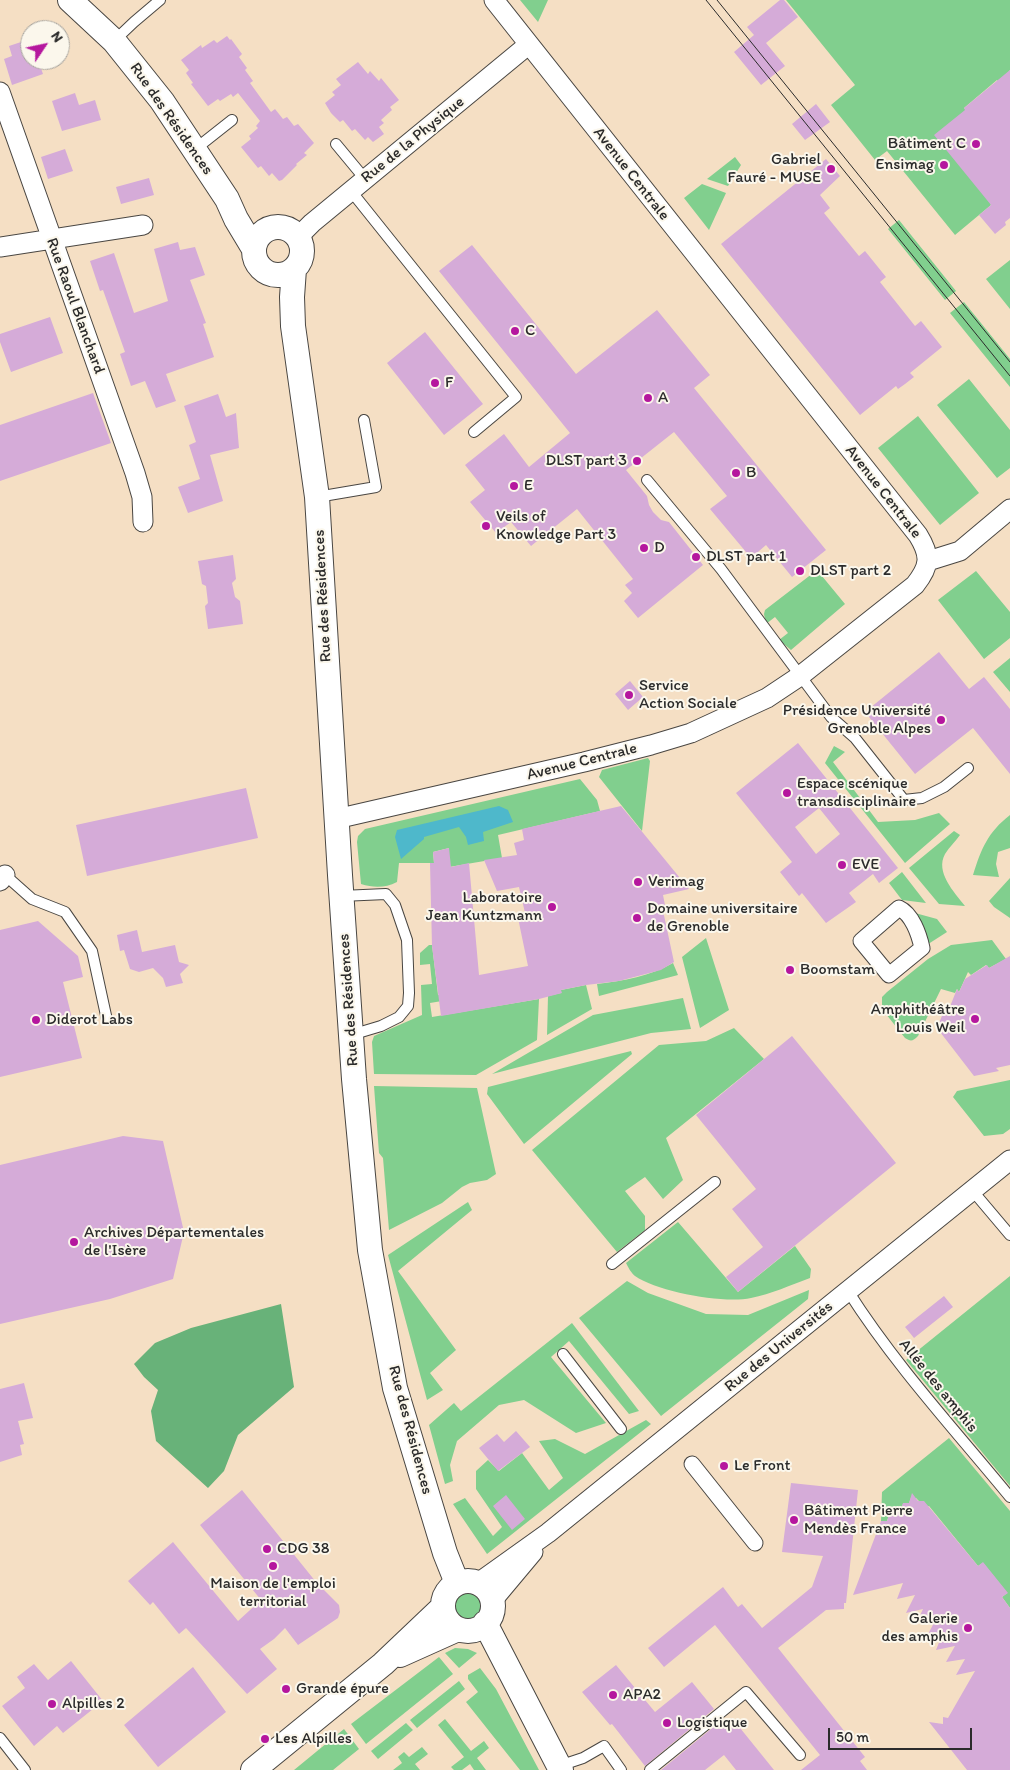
<!DOCTYPE html>
<html>
<head>
<meta charset="utf-8">
<style>
	body { margin:0 }
	#map { position:relative; width:1010px; height:1770px; overflow:hidden; background:#f5dfc4; font-family:Itim,sans-serif }
	canvas { display:block }
	.north { position:absolute; left:20px; top:20px; width:50px; height:50px; box-sizing:border-box; background:#fbf7ec; border:1px solid #a8a59f; border-radius:50%; rotate:56deg; font-size:14px; font-weight:700; line-height:20px; text-align:center; color:#2b2b2b }
	.north::after { content:''; display:block; margin:auto; width:18px; height:22px; background:#b5179e; clip-path:polygon(50% 0,100% 100%,50% 72%,0 100%) }
	.scale { position:absolute; left:828px; top:1728px; width:144px; height:22px; box-sizing:border-box; border:2px solid #2b2b2b; border-top:0; padding-left:6px; font-size:15px; line-height:18px; white-space:nowrap; color:#2b2b2b; -webkit-text-stroke:4px #fbf7ec; paint-order:stroke }
</style>
</head>
<body>
<div id="map">
<canvas width="1010" height="1770"></canvas>
<div class="north">N</div>
<div class="scale">50 m</div>
</div>
<script>
const g = document.querySelector('canvas').getContext('2d');
g.lineJoin = 'round';
function fillPath(path, color) {
  g.fillStyle = color;
  g.fill(path, 'evenodd');
}
function stroke(path, color, width, dash) {
  g.strokeStyle = color;
  g.lineWidth = width;
  g.lineCap = dash ? 'butt' : 'round';
  g.setLineDash(dash || []);
  g.stroke(path);
}
function label(font, color, halo, rows, align = 'center') {
  g.font = font + ' Itim,sans-serif';
  g.lineWidth = 4;
  g.setLineDash([]);
  g.textBaseline = 'middle';
  g.strokeStyle = halo;
  g.fillStyle = color;
  for (const [text, x, y, turn = 0] of rows) {
    g.save();
    g.translate(x, y);
    g.rotate((+turn || 0) * Math.PI / 180);
    g.textAlign = isNaN(turn) ? turn : align;
    if (halo) g.strokeText(text, 0, 0);
    g.fillText(text, 0, 0);
    g.restore();
  }
}
fillPath(new Path2D(`
	M520 0H548L538 22Z
	M786 0H1010V70L1000 84 997 80 964 108 967 111 991 205 955 235 887 151 875 160 831 105 855 85Z
	M735 157 741 165 728 186 707 179Z
	M702 184 726 193 709 230 684 198Z
	M899 220 956 291 945 300 888 229Z
	M1010 260V309L986 279Z
	M964 302 1010 359V387L950 313Z
	M969 379 1010 430V468L997 478 937 405Z
	M918 416 979 493 940 525 878 448Z
	M817 570 845 604 791 650 779 640 788 633 775 617 766 624 764 614 765 610Z
	M976 571 1010 612V638L984 659 938 600Z
	M1010 658V692L993 672Z
	M834 746 845 752 833 762 878 822 915 820 939 813 950 824 905 863 825 763Z
	M648 758 650 761 642 831 599 777 602 770Z
	M580 779 597 800 600 811 498 835 502 858 449 867V848L433 852 434 863H399L397 882C385 888 374 888 361 884L357 842 358 836 365 829Z
	M1010 815V848L998 852 996 864 999 877 973 875C981 849 988 832 1010 815Z
	M954 831 960 835C956 841 949 847 945 854 935 872 954 892 965 906L939 904 909 868Z
	M902 872 926 903 902 900 889 883Z
	M1010 878V918L994 907 989 901Z
	M904 910 937 919 947 932 922 948Z
	M706 938 729 1010 700 1028 682 957Z
	M992 940 1006 959 989 968 986 965 971 975 968 972 959 992 957 989 955 993 941 989 918 1036C913 1041 911 1042 905 1038L882 1009V997L887 992 928 959 951 945Z
	M429 945H432L438 995H440L442 1001 430 1003 432 1017 539 999 537 1040 476 1075 374 1074 372 1042 374 1036 422 1015 421 985 432 984 430 964 420 965V953Z
	M673 963 678 975 599 996 597 984C623 981 651 976 673 963Z
	M586 985 592 1009 547 1035 548 996 561 993V990Z
	M683 998 691 1029 651 1033 492 1074 593 1015Z
	M734 1028 764 1059 666 1138 683 1180 663 1199 645 1177 625 1191 645 1216V1230L617 1252 532 1150 659 1045 706 1041Z
	M631 1051 632 1054 524 1144 487 1094 488 1087Z
	M1010 1080V1129L1003 1134 984 1136 953 1097 957 1091Z
	M374 1086 477 1088 496 1174 487 1180 470 1183 462 1187 442 1203 389 1230 383 1158 379 1153Z
	M468 1202 472 1210 398 1271 456 1350 430 1373 443 1390 427 1400 388 1255Z
	M678 1222 738 1292 795 1246 811 1269 810 1278C791 1285 771 1294 751 1298 724 1304 658 1292 635 1276 631 1273 628 1267 626 1263Z
	M1010 1276V1486L906 1360Z
	M627 1281 648 1293 706 1314 748 1315 809 1290 808 1299 661 1416 579 1318Z
	M572 1323 639 1411 629 1414 569 1341 551 1357 606 1423 576 1433 524 1400 499 1405 457 1441 450 1465 453 1481 445 1484 429 1425 454 1403 461 1411Z
	M646 1420 651 1424 487 1554 453 1504 465 1498 493 1536 502 1527 476 1489V1471L488 1460 499 1471 522 1453 549 1490 563 1478 539 1441 555 1439 585 1454Z
	M949 1438 1010 1511V1608L1002 1597 1007 1593 983 1563 978 1566 929 1506 924 1508 923 1501H919L916 1498H911L909 1503 903 1504 901 1509 896 1510 894 1515H889L887 1521H881L882 1492Z
	M452 1606a16 16 0 1 1 32 0a16 16 0 1 1-32 0Z
	M455 1648 468 1649 477 1653 459 1668 445 1653Z
	M439 1657 453 1674 366 1744 351 1724Z
	M480 1668 496 1689 539 1770H520L466 1702 478 1692 468 1679V1675Z
	M459 1681 465 1689 417 1728 410 1720Z
	M445 1719 471 1751 484 1741 489 1748 477 1758 486 1770H474L470 1764 462 1770H454L451 1767 464 1757 438 1725Z
	M406 1723 413 1730 378 1759 371 1751Z
	M344 1729 359 1749 333 1770H294Z
	M422 1747 428 1754 415 1764 420 1770H393L402 1763 398 1757 404 1752 409 1757Z`), '#81cf8e');
fillPath(new Path2D(`
	M281 1304 294 1387 238 1435 224 1471 208 1488 156 1441 151 1411 158 1390 144 1377 134 1364 155 1343 191 1328Z`), '#68b279');
fillPath(new Path2D(`
	M499 806 508 810 513 822 483 832 484 841 468 845 466 837 459 827 424 837V839L401 859 395 837 397 830Z`), '#4eb8cb');
fillPath(new Path2D(`
	M780 0H784L798 17 766 43 785 66 761 85 734 52 754 35 747 27Z
	M227 36 230 40 231 39 242 54 239 57 247 68 245 70 253 81 250 83 271 112 275 109 283 119 287 117 294 126 298 124 314 143 304 153 307 155 296 164 297 165 282 180 279 181 272 173 269 176 261 166 258 168 241 147 251 139 249 136 258 128 256 126 260 121 238 93 233 97 231 94 220 101 218 99 208 106 191 84 193 83 186 73 189 70 181 60 201 45 202 48 214 40 217 43Z
	M30 39V60H38L43 74 12 85 4 59 12 56 9 46Z
	M358 62 368 74 370 71 379 81 381 78 399 100 390 107 392 110 381 120 384 123 379 127 384 134 373 142 368 137 365 140 355 129 352 131 343 120 340 122 331 113 325 103 335 95 332 92 341 85 336 79Z
	M1010 70V218L1005 222 1006 225 995 234 979 215 991 205 934 135 965 110 964 108Z
	M75 93 79 105 95 100 101 120 62 131 52 101Z
	M816 104 830 122 805 140 792 124Z
	M65 149 73 171 48 179 41 157Z
	M826 159 840 176 820 195 830 208 824 213 859 256 865 251 886 277 880 282 915 326 921 321 942 347 910 373 914 377 905 384 898 389 896 386 860 415 721 244Z
	M149 178 154 195 121 204 116 187Z
	M178 242 180 250 195 247 205 275 190 280 206 323 203 324 214 357 166 374 176 401 156 408 145 381 131 386 120 354 125 352 103 290 100 291 90 261 114 253 134 313 168 301 154 249Z
	M472 245 576 374 657 310 710 375 694 388 826 550 792 577 766 545 751 558 710 509 727 496 674 432 626 470 647 496 649 505 653 512 661 520 669 522 703 565 638 618 624 601 632 593 625 585 633 579 577 509 531 546 511 522 496 533 470 502 485 490 465 465 504 434 529 467 570 433 439 271Z
	M50 317 63 353 11 372 0 342V334Z
	M425 332 483 404 444 435 387 363Z
	M93 393 111 443 0 481V425Z
	M218 394 226 417 236 413 239 448 210 455 223 501 188 513 178 487 200 479 189 445 196 442 184 406Z
	M233 555 236 579 232 583 235 597 240 601 243 624 208 629 205 606 208 603 206 586 202 584 198 561Z
	M939 652 969 689 984 677 1010 709V774L973 728 915 774 865 712Z
	M630 681 643 697 628 710 615 694Z
	M798 743 898 868 879 883 873 874 849 893 856 902 826 923 802 893 799 896 780 872 792 862 736 793ZM819 808 840 834 816 854 795 827Z
	M246 788 258 838 87 876 76 825Z
	M621 806 689 889 663 895 665 905 662 906 674 962 661 970 619 981 586 985 561 990 562 993 539 999 441 1016 432 946 430 863H434L433 852 449 848 451 867 469 863 479 975 528 966 518 918 526 917 519 887 497 891 484 860 517 855 514 843 524 840 522 829Z
	M38 921 78 956 83 977 63 982 82 1058 0 1077V930Z
	M137 930 142 952 175 945 179 962 189 965 180 974 183 983 166 987 163 978 153 968 139 972 130 969 124 950 120 951 117 935Z
	M1010 956V1065L996 1068 999 1071 974 1076 937 1028 946 1006 949 1009 957 989 959 992 965 979 987 965 989 968Z
	M792 1036 896 1163 738 1292 726 1277 763 1247 732 1209 756 1189 696 1115Z
	M123 1136 163 1141 184 1232 173 1279 110 1299 0 1324V1165Z
	M944 1296 953 1307 914 1338 905 1327Z
	M24 1383 33 1418 18 1421 24 1444 20 1445 22 1455 0 1462V1389Z
	M516 1431 530 1447 498 1471 479 1448 497 1434 504 1442Z
	M791 1483 858 1490 846 1603H844V1609L826 1610 778 1648 865 1757 860 1761 867 1770H801L820 1755 715 1625 664 1667 648 1648 723 1587 738 1607 742 1604 762 1628 812 1587 823 1556 782 1552Z
	M242 1490 316 1582 339 1605 340 1612 338 1618 298 1645 285 1628 274 1639 260 1649 277 1669 247 1694 186 1628 179 1634 153 1602 150 1605 128 1581 173 1542 238 1621 261 1600 200 1525Z
	M912 1493 918 1501H924L978 1566 983 1562 1008 1593 1002 1597 1010 1608V1770H967L929 1722 943 1724V1717L948 1718 975 1671 956 1675 965 1659 946 1662 955 1646 936 1650 942 1635 926 1638 936 1619 916 1624 923 1609 906 1613 915 1595 897 1599 903 1583 853 1595 881 1521H887L889 1515H894L896 1510 901 1509 903 1503H909Z
	M506 1495 525 1519 512 1530 493 1506Z
	M71 1661 103 1701 63 1733 57 1726 34 1746 2 1706 25 1688 17 1677 34 1664 48 1680Z
	M616 1665 655 1712 692 1682 714 1709 645 1766 612 1724 610 1725 582 1692Z
	M193 1667 226 1712 158 1767 124 1725Z
	M732 1718 774 1770H736L724 1755 705 1770H661L722 1720 725 1724Z`), '#d5abd8');
const service = new Path2D(`
	M114 41 134 22 160 0
	M336 144 365 179
	M194 150 232 120
	M351 191 516 397 474 432
	M647 480 721 569 831 717 855 738 904 800 922 798 944 787 968 768
	M317 497 376 487 364 420
	M5 875 32 899 65 912 92 951 107 1020
	M341 896 386 894 395 905 407 940 409 993 408 1006 399 1017 381 1026 351 1035
	M972 1190 1010 1235
	M612 1264 715 1182
	M848 1291C895 1365 955 1430 1010 1497
	M563 1354 621 1429
	M0 1738 25 1770
	M559 1766 583 1758 604 1746 621 1770
	M650 1770 746 1692 800 1755`);
const pedestrian = new Path2D(`
	M899 908C912 914 919 934 922 948L889 975 861 941Z
	M692 1464 755 1543`);
const minor = new Path2D(`
	M0 92 135 473 142 497 143 522
	M298 237 312 223 528 45
	M0 247 143 225
	M928 561 960 551 1010 509
	M336 819 584 762 651 745 691 733 767 698 800 676 915 585C930 566 931 556 918 535L494 0
	M0 881 5 875
	M478 1583 548 1533 1010 1160
	M492 1601 533 1552`);
const tertiary = new Path2D(`
	M70 0 114 41 162 101 227 199 236 219 254 249
	M254 251a24 24 0 1 1 48 0a24 24 0 1 1-48 0Z
	M294 269 292 297 293 326 317 497 340 875 354 1079 370 1250 395 1388 445 1553 457 1583
	M443 1606a25 25 0 1 1 50 0a25 25 0 1 1-50 0Z
	M485 1623 561 1770
	M400 1655 458 1629
	M253 1770 383 1664 443 1607`);
stroke(service, '#494642', 12);
stroke(pedestrian, '#494642', 17);
stroke(minor, '#494642', 21);
stroke(tertiary, '#494642', 26);
stroke(service, '#fff', 10);
stroke(pedestrian, '#fff', 15);
stroke(minor, '#fff', 19);
stroke(tertiary, '#fff', 24);
stroke(new Path2D(`
	M706 0 1010 376
	M717 0 1010 362`), '#2b2b2b', 1);
for (const [x, y, r, color] of [
	[976,144,5,"#b5179e"],
	[944,165,5,"#b5179e"],
	[831,169,5,"#b5179e"],
	[515,331,5,"#b5179e"],
	[435,383,5,"#b5179e"],
	[648,398,5,"#b5179e"],
	[637,461,5,"#b5179e"],
	[736,473,5,"#b5179e"],
	[514,486,5,"#b5179e"],
	[486,526,5,"#b5179e"],
	[644,548,5,"#b5179e"],
	[696,557,5,"#b5179e"],
	[800,571,5,"#b5179e"],
	[629,695,5,"#b5179e"],
	[941,720,5,"#b5179e"],
	[787,793,5,"#b5179e"],
	[842,865,5,"#b5179e"],
	[638,882,5,"#b5179e"],
	[552,907,5,"#b5179e"],
	[637,918,5,"#b5179e"],
	[790,970,5,"#b5179e"],
	[975,1019,5,"#b5179e"],
	[36,1020,5,"#b5179e"],
	[74,1242,5,"#b5179e"],
	[724,1466,5,"#b5179e"],
	[794,1520,5,"#b5179e"],
	[267,1549,5,"#b5179e"],
	[273,1566,5,"#b5179e"],
	[968,1628,5,"#b5179e"],
	[286,1689,5,"#b5179e"],
	[613,1695,5,"#b5179e"],
	[52,1704,5,"#b5179e"],
	[667,1723,5,"#b5179e"],
	[265,1739,5,"#b5179e"]
]) {
  const dot = new Path2D();
  dot.arc(x, y, r, 0, 2 * Math.PI);
  g.fillStyle = color;
  g.fill(dot);
  stroke(dot, '#fbf7ec', 2);
}
label('16px', '#2b2b2b', '#fbf7ec', [
	["Rue des Résidences",171,119,55],
	["Rue de la Physique",413,140,-39],
	["Avenue Centrale",631,174,52],
	["Rue Raoul Blanchard",75,306,70],
	["Avenue Centrale",883,492,52],
	["Rue des Résidences",323,596,-93],
	["Avenue Centrale",582,762,-14],
	["Rue des Résidences",349,1000,-94],
	["Rue des Universités",779,1347,-39],
	["Allée des amphis",938,1386,51],
	["Rue des Résidences",410,1430,75]
]);
label('16px', '#2b2b2b', '#fbf7ec', [
	["Bâtiment C",966,144,"right"],
	["Gabriel",821,160,"right"],
	["Fauré - MUSE",821,178,"right"],
	["Ensimag",934,165,"right"],
	["C",525,331],
	["F",445,383],
	["A",658,398],
	["DLST part 3",627,461,"right"],
	["B",746,473],
	["E",524,486],
	["Veils of",496,517],
	["Knowledge Part 3",496,535],
	["D",654,548],
	["DLST part 1",706,557],
	["DLST part 2",810,571],
	["Service",639,686],
	["Action Sociale",639,704],
	["Présidence Université",931,711,"right"],
	["Grenoble Alpes",931,729,"right"],
	["Espace scénique",797,784],
	["transdisciplinaire",797,802],
	["EVE",852,865],
	["Verimag",648,882],
	["Laboratoire",542,898,"right"],
	["Jean Kuntzmann",542,916,"right"],
	["Domaine universitaire",647,909],
	["de Grenoble",647,927],
	["Boomstam",800,970],
	["Amphithéâtre",965,1010,"right"],
	["Louis Weil",965,1028,"right"],
	["Diderot Labs",46,1020],
	["Archives Départementales",84,1233],
	["de l'Isère",84,1251],
	["Le Front",734,1466],
	["Bâtiment Pierre",804,1511],
	["Mendès France",804,1529],
	["CDG 38",277,1549],
	["Maison de l'emploi",273,1584,"center"],
	["territorial",273,1602,"center"],
	["Galerie",958,1619,"right"],
	["des amphis",958,1637,"right"],
	["Grande épure",296,1689],
	["APA2",623,1695],
	["Alpilles 2",62,1704],
	["Logistique",677,1723],
	["Les Alpilles",275,1739]
], 'left');
</script>
</body>
</html>
